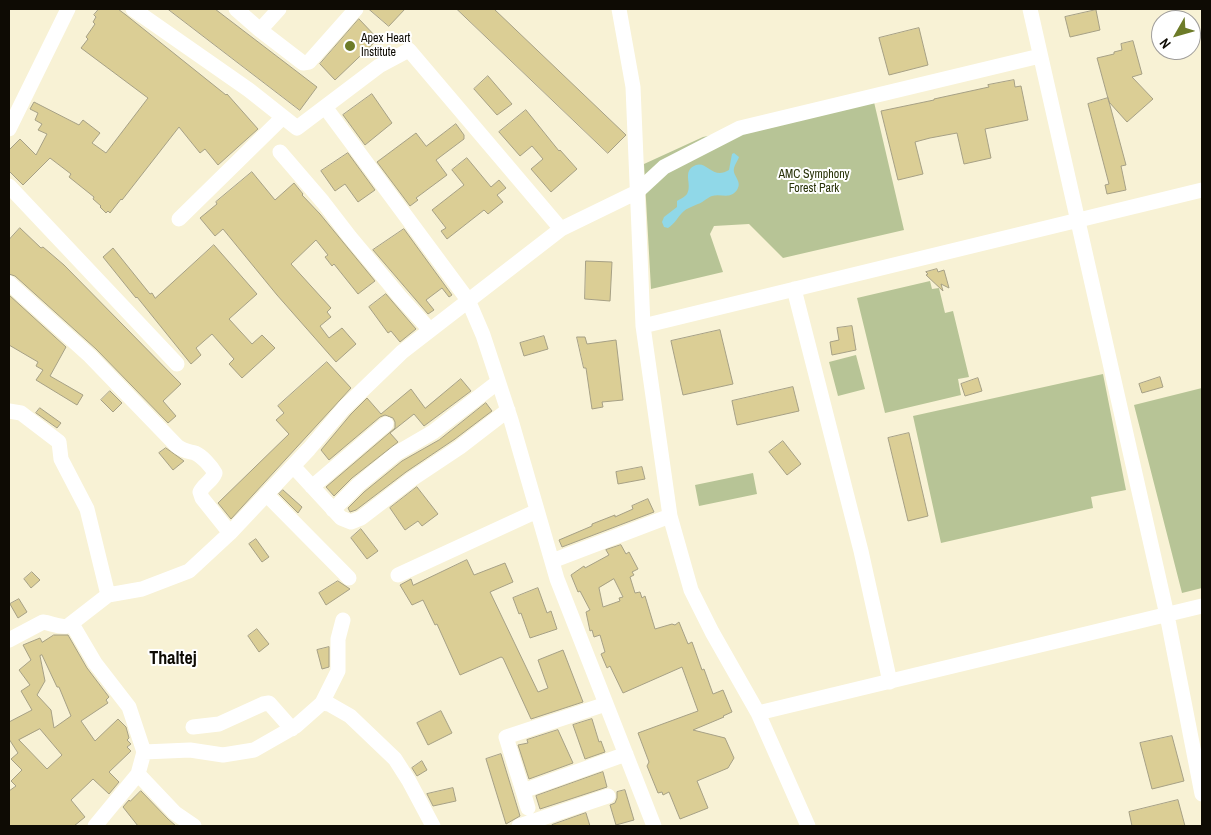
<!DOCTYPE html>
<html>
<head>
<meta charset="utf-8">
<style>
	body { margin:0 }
	#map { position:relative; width:1211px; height:835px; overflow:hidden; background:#f8f2d5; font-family:"Archivo Narrow",sans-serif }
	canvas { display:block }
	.frame { position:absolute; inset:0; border:10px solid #0e0b04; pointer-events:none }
	.north { position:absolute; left:1151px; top:10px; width:50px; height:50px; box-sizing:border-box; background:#fff; border:1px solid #9f9d9b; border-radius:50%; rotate:232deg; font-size:14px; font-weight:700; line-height:20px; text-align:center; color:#0e0b04 }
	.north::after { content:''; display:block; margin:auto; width:18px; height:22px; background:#6d7b28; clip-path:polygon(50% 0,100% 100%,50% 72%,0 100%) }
</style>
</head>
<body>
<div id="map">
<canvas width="1211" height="835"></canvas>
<div class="frame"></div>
<div class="north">N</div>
</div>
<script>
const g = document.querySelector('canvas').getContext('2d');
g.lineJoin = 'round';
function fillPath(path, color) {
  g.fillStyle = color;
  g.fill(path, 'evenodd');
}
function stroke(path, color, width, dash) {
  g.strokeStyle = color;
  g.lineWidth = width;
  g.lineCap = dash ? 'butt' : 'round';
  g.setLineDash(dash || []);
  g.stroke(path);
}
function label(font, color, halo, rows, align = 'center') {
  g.font = font + ' "Archivo Narrow",sans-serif';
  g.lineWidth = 4;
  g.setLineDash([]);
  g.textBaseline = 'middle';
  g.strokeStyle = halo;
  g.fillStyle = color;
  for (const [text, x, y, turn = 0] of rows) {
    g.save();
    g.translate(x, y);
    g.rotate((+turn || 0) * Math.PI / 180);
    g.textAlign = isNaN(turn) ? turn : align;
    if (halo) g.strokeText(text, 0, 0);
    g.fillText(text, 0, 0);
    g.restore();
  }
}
fillPath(new Path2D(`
	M874 102 904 230 783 258 749 224 714 226 710 234 723 272 651 289 644 164 703 137Z
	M930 281 932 289 939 288 945 313 953 311 969 377 958 379 961 395 885 413 857 298Z
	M856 355 865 389 838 396 829 362Z
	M1103 374 1126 490 1091 497 1093 508 941 543 913 416Z
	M1202 388V588L1182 593 1134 405Z
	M753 473 757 494 699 506 695 485Z`), '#b7c496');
fillPath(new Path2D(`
	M734 153 739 157C738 160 735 164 734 168 732 176 743 181 737 190 730 200 721 193 712 196 709 197 708 198 705 200 699 205 690 206 684 211 678 216 675 224 668 228L664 227 662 222 664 217 677 207V201C680 199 685 197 687 194 693 184 681 171 696 165 707 161 713 180 729 170L732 154Z`), '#90d8e8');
const building = new Path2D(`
	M99 9H118L126 15 226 95 227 94 258 129 218 165 205 149 200 153 179 127 122 200 121 199 110 213 108 211 106 213 100 207 101 206 93 199 94 197 69 177 71 174 50 158 23 185 9 171V150L20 139 36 155 47 134 38 130 42 124 35 120 38 113 30 109 34 102 79 125 83 120 100 133 92 143 106 153 148 98 81 48 88 39 86 37 95 24 93 22 96 17 94 15Z
	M168 9H215L317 87 300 110Z
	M369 9H405L389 26Z
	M457 9H494L626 135 608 153Z
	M1096 10 1100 30 1070 37 1065 17Z
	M359 19 378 39 335 80 320 64Z
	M919 28 928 65 889 75 879 38Z
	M1133 41 1142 74 1132 77 1153 99 1127 122 1109 102 1097 58 1114 54V52L1122 50 1121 44Z
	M488 76 512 104 497 115 474 89Z
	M1014 80 1015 87 1021 86 1028 120 985 129 991 158 964 164 957 133 930 138 915 142 923 174 898 180 881 111 934 100V99L989 87 988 85Z
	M372 94 392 123 365 145 343 115Z
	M1108 98 1126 165 1121 166 1126 190 1107 194 1105 185 1109 184 1088 104Z
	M526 110 559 151 560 150 577 169 551 192 531 169 543 159 532 146 520 156 499 132Z
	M456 124 464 135V139L436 160 447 175 416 198 418 200 410 206 377 162 416 133 426 146Z
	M348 153 375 190 358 202 345 184 335 191 321 171Z
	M467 158 491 187 499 180 506 188 497 195 503 202 488 214 484 210 447 239 441 231 446 228 432 210 464 185 452 170Z
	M252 172 275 200 294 183 303 194 302 195 320 214 375 281 358 294 334 264 332 266 325 257 328 255 316 240 291 264 331 308 327 312 331 317 320 326 329 338 342 328 356 344 336 362 277 295 223 229 215 236 200 218 217 204 216 202Z
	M20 228 41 248 43 247 64 265 181 384 163 401 176 416 168 423 96 349 15 276 9 274V240Z
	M404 229 452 295 449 297 442 288 426 300 434 310 428 314 373 250Z
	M214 245 257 294 229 319 252 344 262 335 275 348 242 378 229 364 234 359 212 334 196 348 201 355 191 364 137 297 136 298 103 257 113 248 150 294 152 293 155 298Z
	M586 261 612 262 610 301 585 299Z
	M937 269 938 272 944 270 949 288 941 284 943 291 926 275 928 274 926 272Z
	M386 294 416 329 400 342 391 331 388 333 369 307Z
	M9 295 66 347 50 376 83 395 77 405 36 380 43 370 36 366 38 362 9 345Z
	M852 326 856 350 832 355 830 342 839 340 837 328Z
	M720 330 733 384 683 395 671 341Z
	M544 336 548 349 524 356 520 343Z
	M577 337H585L587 344 616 340 623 400 602 402 603 407 592 409 586 368H584Z
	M327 362 351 388 231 519 218 503 289 434 276 420 284 413 278 406Z
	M1160 377 1163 387 1142 393 1139 384Z
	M978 378 982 391 965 396 961 384Z
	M461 379 471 391 424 426 414 414 390 433 398 442 352 478 334 496 326 487 395 428V422L393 418 385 415 380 417 329 460 321 450 351 414 367 398 381 414 411 389 425 408Z
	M793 387 799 411 737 425 732 401Z
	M110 391 122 403 113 412 101 400Z
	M486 403 492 411 455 439 406 472 356 510 350 512 348 508 364 492 402 461 439 440Z
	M40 408 61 423 57 428 36 413Z
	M909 433 928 516 908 521 888 438Z
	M783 441 801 464 787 475 769 452Z
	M166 448 184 461 173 470 159 453Z
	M642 467 645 479 618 484 616 472Z
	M417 487 438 514 422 526 418 521 405 530 390 508Z
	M283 490 302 507 298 513 279 494Z
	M648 499 654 512 562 547 559 540 592 526V524L615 515V517L633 509 632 506Z
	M361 529 378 551 367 559 351 538Z
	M256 539 269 557 262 562 249 544Z
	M621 545 626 554 629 552 638 569 632 572 634 575 630 577 635 593 640 592 642 598 645 596 655 629 672 624 675 625 679 622 688 644 692 642 702 670 704 669 713 694 723 690 732 712 723 716 724 717 693 730 725 738 734 758 728 768 697 781 708 808 680 819 669 792 663 795 662 792 658 793 647 766 649 762 638 733 698 711 682 667 623 693 610 666 607 668 601 654 605 652 600 635 594 637 592 630 590 631 586 612 590 610 580 591 578 592 571 575 584 566 585 568 609 555 606 550ZM614 579 623 597 619 598 620 601 603 607 599 588Z
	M467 560 474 575 505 563 513 582 490 592 538 692 548 688 538 660 563 650 583 702 531 719 503 658 501 657 460 675 437 624 435 625 423 600 412 605 400 585 411 579 413 585Z
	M32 572 40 580 31 588 24 579Z
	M338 581 350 589 326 605 319 593Z
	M538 588 547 613 551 611 557 629 530 638 521 613 519 614 513 598Z
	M19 599 27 612 18 618 10 604Z
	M257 629 269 644 259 652 248 636Z
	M54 635H68L87 668 109 697 106 700 108 703 81 721 95 741 118 719 126 727 129 738 127 740 131 744 127 747 131 751 109 772 119 782 109 794 93 779 71 800 85 817 74 826H9V791L16 786 11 781 22 770 11 759 18 753 9 739V722L32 710 21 691 30 685 19 670 31 660 23 645 40 638 42 642ZM42 655 57 687H59L71 716 54 728 51 710 37 695 45 681 40 656ZM40 729 62 755 47 769 19 740Z
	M329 647V667L322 669 317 650Z
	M441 711 452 733 428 745 417 723Z
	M592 719 599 742 601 741 605 752 585 759 573 725Z
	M558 730 573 763 529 779 518 745 528 743 527 740Z
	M1172 736 1184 781 1152 789 1140 743Z
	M501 754 520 816 506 824 486 759Z
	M422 761 427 770 417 776 412 768Z
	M603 772 607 787 540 809 536 796Z
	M453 788 456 801 433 806 427 794Z
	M625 790 634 820 616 825 610 805 615 803 617 798V792Z
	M141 791 168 819 176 826H138L123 807 129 800 130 801Z
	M1178 800 1185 826H1132L1129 812Z
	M586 813 590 826H552V825Z`);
fillPath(building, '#dbce95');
stroke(building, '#a6a085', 1);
stroke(new Path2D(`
	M133 9 249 90 297 128 379 66 409 50 561 229 637 192 664 167 740 128 1040 56
	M236 9 260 30 279 9
	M619 9 633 87 643 326 670 516 691 590 712 632 758 713 808 826
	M1030 9 1167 615 1202 794
	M260 30 303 63 309 62 356 9
	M325 107 468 300 483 335 511 420 557 579 654 826
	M9 129 68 9
	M280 152 323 202 350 237 401 298 430 330
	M9 186 177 364
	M179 219 283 117
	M9 283 90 356 177 446C183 451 187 451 195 453 202 456 211 466 215 473 212 481 204 484 200 492L202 498 230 533
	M794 289 861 551 890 682
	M643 326 1202 190
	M9 411 21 413 59 442 61 459 87 509 108 595 68 626C58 628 52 623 43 622L9 640
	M293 466 341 518 351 522 361 518 412 479 460 447 508 410
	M312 487 386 424
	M266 494 349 578
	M333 510 358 485 397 453 433 432 498 382
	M552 561 670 516
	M398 575 537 511
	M108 595 142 589 189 571 230 533 309 449 344 408 402 352 561 229
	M72 624 95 663 129 707 144 752 138 774
	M322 703 329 704 350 716 395 759 409 781 433 826
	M606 704 506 737 523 791 626 754
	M758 713 1202 606
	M193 727 219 724 263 704 269 703 292 729
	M144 752 190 750 223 755 254 750 296 726 322 703 338 671V639L343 620
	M523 791 528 808
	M95 826 138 774 175 813 194 826
	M519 826 608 796`), '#fff', 15);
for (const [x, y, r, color] of [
	[350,46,6,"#6d7b28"]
]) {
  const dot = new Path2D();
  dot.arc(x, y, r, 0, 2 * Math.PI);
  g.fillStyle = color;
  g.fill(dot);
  stroke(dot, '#fff', 2);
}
label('12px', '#0e0b04', '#fff', [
	["Apex Heart",361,39],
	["Institute",361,53]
], 'left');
label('12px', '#293309', '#fff', [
	["AMC Symphony",814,175],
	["Forest Park",814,189]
]);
label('bold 18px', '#0e0b04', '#fff', [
	["Thaltej",173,659]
]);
</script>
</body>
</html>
